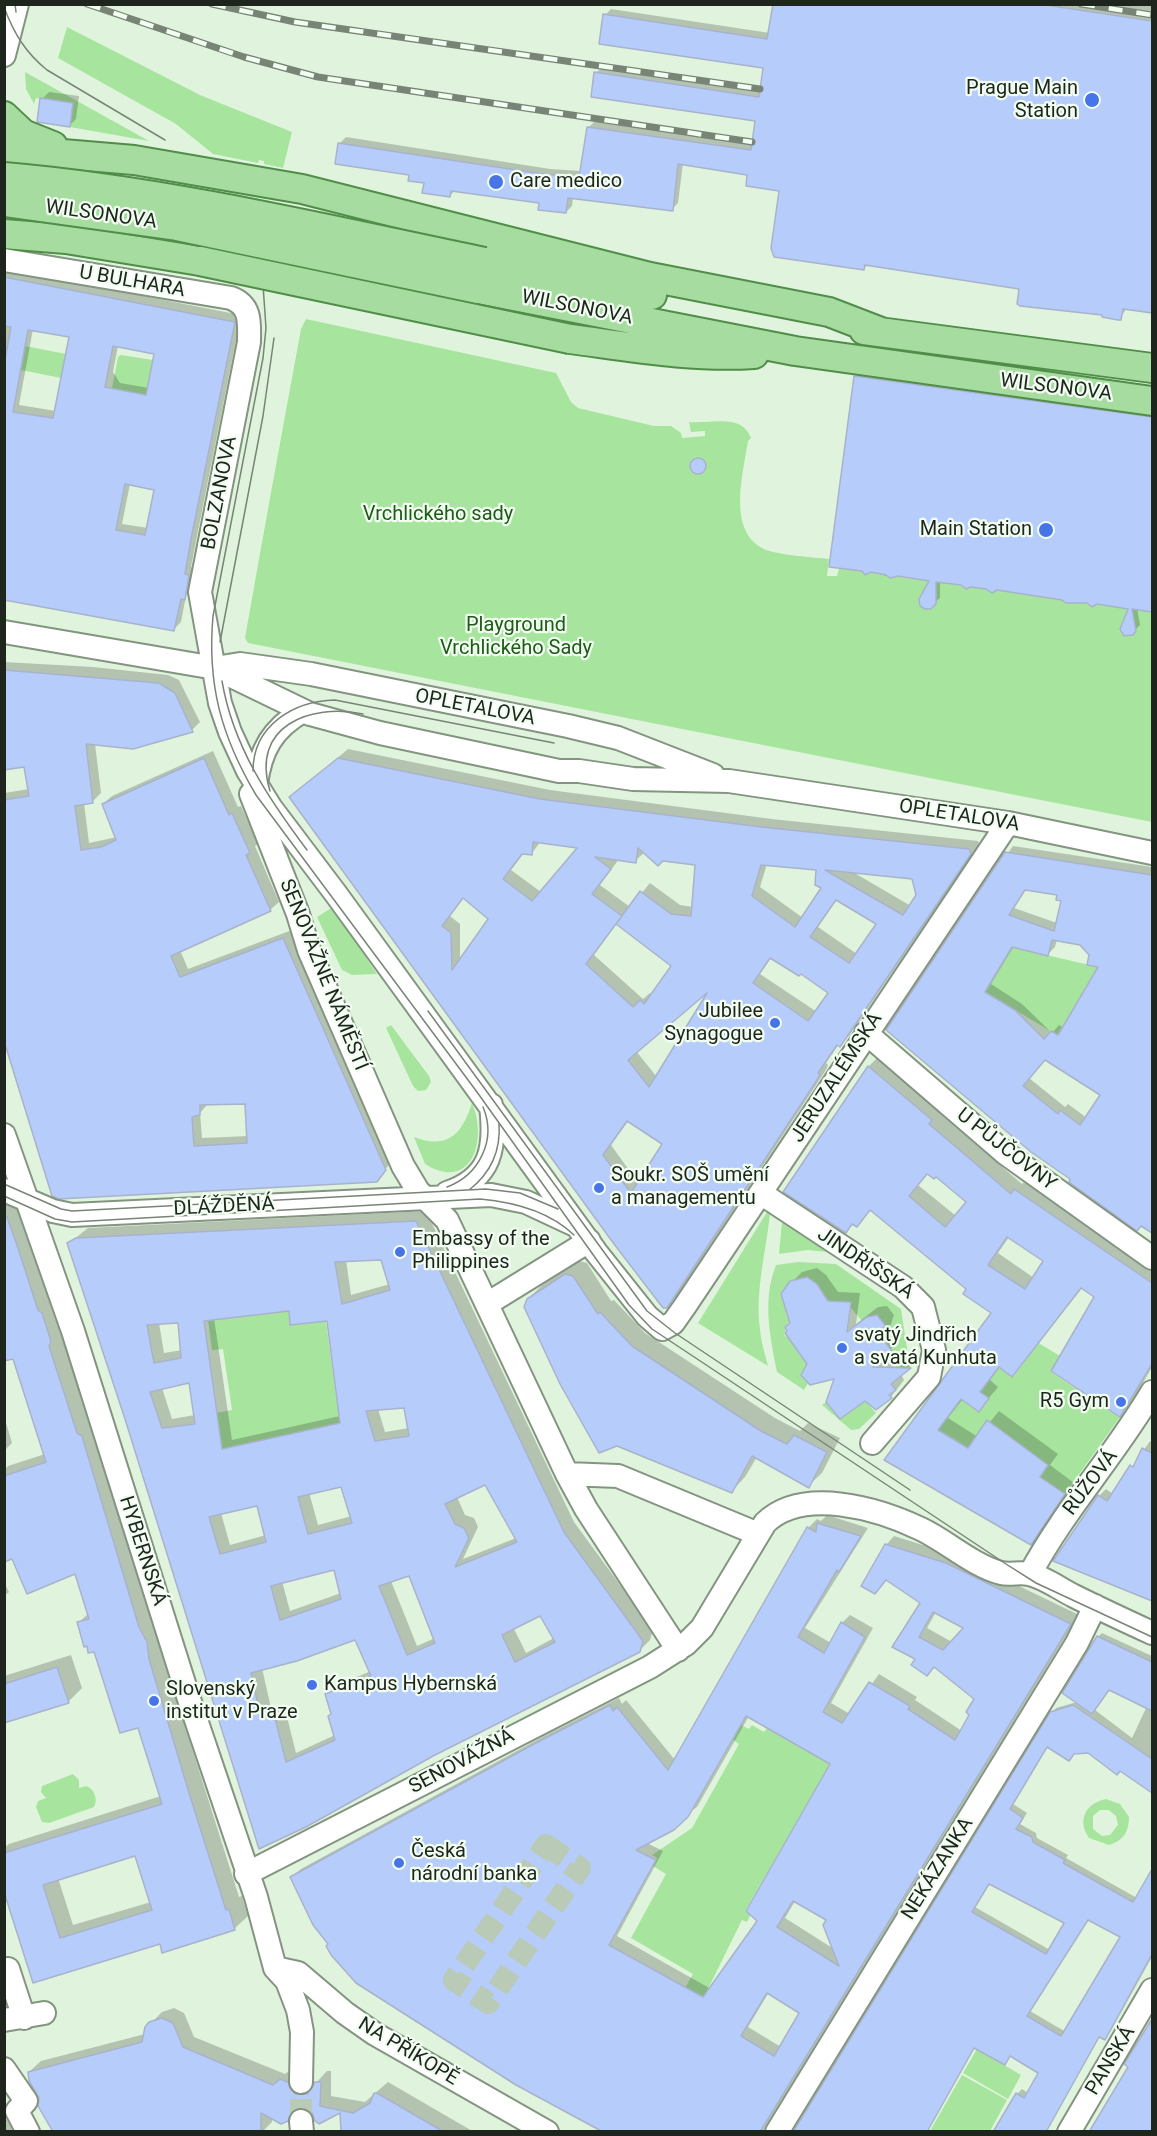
<!DOCTYPE html>
<html>
<head>
<meta charset="utf-8">
<style>
	body { margin:0 }
	#map { position:relative; width:1157px; height:2136px; overflow:hidden; background:#e0f4dd; font-family:Roboto,sans-serif }
	canvas { display:block }
	.frame { position:absolute; inset:0; border:6px solid #1e251d; pointer-events:none }
</style>
</head>
<body>
<div id="map">
<canvas width="1157" height="2136"></canvas>
<div class="frame"></div>
</div>
<script>
const g = document.querySelector('canvas').getContext('2d');
g.lineJoin = 'round';
function fillPath(path, color) {
  g.fillStyle = color;
  g.fill(path, 'evenodd');
}
function stroke(path, color, width, dash) {
  g.strokeStyle = color;
  g.lineWidth = width;
  g.lineCap = dash ? 'butt' : 'round';
  g.setLineDash(dash || []);
  g.stroke(path);
}
function label(font, color, halo, rows, align = 'center') {
  g.font = font + ' Roboto,sans-serif';
  g.lineWidth = 4.5;
  g.setLineDash([]);
  g.textBaseline = 'middle';
  g.strokeStyle = halo;
  g.fillStyle = color;
  for (const [text, x, y, turn = 0] of rows) {
    g.save();
    g.translate(x, y);
    g.rotate((+turn || 0) * Math.PI / 180);
    g.textAlign = isNaN(turn) ? turn : align;
    if (halo) g.strokeText(text, 0, 0);
    g.fillText(text, 0, 0);
    g.restore();
  }
}
fillPath(new Path2D(`
	M67 27 200 95 292 132 283 168 264 164V161L259 160 258 163 213 154 176 124 58 58Z
	M25 72 149 141 70 127 73 103 36 98 34 104 26 89Z
	M306 319 556 373 571 402 578 408 654 426H671L681 433 682 438 705 436V431L691 432 689 422C710 424 742 413 751 438L748 441C743 475 724 540 773 552 791 556 811 557 829 559L827 576H837L839 568 863 571 865 575 869 572 888 575 891 578 894 576 964 586 966 589 969 586 1089 603 1092 606 1095 604 1152 612V822L248 643 245 638C263 535 282 432 301 329Z
	M25 346 66 354 61 378 21 370Z
	M121 355 153 360 146 395 112 388 118 357Z
	M333 907 377 974 352 975 342 970 317 917Z
	M1012 947 1098 967 1057 1035 985 992Z
	M391 1025 429 1076 431 1082 426 1090 418 1091 413 1086 386 1028Z
	M472 1103C488 1139 472 1193 425 1164L414 1137C448 1150 462 1134 472 1103Z
	M767 1212 770 1214C766 1252 755 1291 760 1329 761 1342 765 1354 768 1366L698 1323Z
	M782 1222 827 1252 808 1250 779 1254Z
	M798 1262 836 1264 901 1309 910 1368H901L889 1353 892 1351 877 1340 882 1334 885 1325 877 1315 862 1321 850 1307 851 1302H847L846 1306 786 1287 792 1322 788 1323 784 1334 786 1337 790 1334 797 1343 794 1346 796 1349 811 1362 801 1375 808 1383 804 1390 777 1372C770 1336 762 1300 776 1265Z
	M324 1307 340 1424 222 1449 216 1413 232 1410 223 1349 212 1350 208 1320Z
	M1027 1336 1060 1356 1051 1372 1075 1388 1085 1374 1099 1383 1091 1399 1120 1417 1065 1494 1040 1477 1048 1465 987 1420 968 1448 946 1435 931 1458 921 1452 958 1404 953 1393 979 1412 988 1398 980 1392 999 1367 1013 1377 1028 1357 1010 1344Z
	M865 1400 876 1413 859 1429 851 1430 822 1405 826 1402 838 1416 846 1415Z
	M741 1725 749 1729 752 1725 764 1732 767 1728 821 1759 832 1761 745 1911 751 1914 747 1922 742 1920 703 1999 685 1988 693 1974 631 1938 666 1874 653 1866 657 1858 652 1855 692 1828 739 1744 733 1740Z
	M73 1774 79 1780V1788L86 1786C95 1789 98 1800 94 1807L49 1823 42 1822 36 1807 38 1801 46 1798 41 1792 42 1786Z
	M1106 1799 1120 1804 1129 1817C1129 1832 1123 1841 1109 1845L1089 1838C1077 1821 1085 1803 1106 1799ZM1100 1810H1109L1116 1816 1118 1825 1110 1835 1102 1836 1093 1829V1816Z
	M977 2049 1021 2075 1008 2099 963 2073Z
	M962 2075 1007 2100 990 2131H930Z`), '#a7e59e');
fillPath(new Path2D(`
	M774 4H1152V312L1127 308 1120 318 1021 287 868 264 864 269 781 190 749 173 683 163 678 203 672 209 573 197 572 206 566 212 541 202 455 190 450 196 410 173 340 143 346 137 550 169 581 171 589 127 595 121 753 144 757 120 596 73 602 67 761 90 765 66 605 15 611 9 770 33Z
	M49 92 79 96 76 119 69 126 42 99Z
	M4 269 241 315 198 531 191 567 195 568 191 591 186 596 181 622 174 629 4 599ZM33 329 71 336 56 411 19 405ZM118 346 156 353 149 388 120 383 113 372ZM130 484 156 489 148 528 122 524Z
	M860 372 1152 413V611L1137 608 1140 625 1135 630 1130 607 940 581V598L930 607 932 580 898 575 890 577 870 571 855 377Z
	M692 465a7 7 0 1 1 14 0a7 7 0 1 1-14 0Z
	M4 662 93 667 168 675 179 680 200 722 192 730 95 744 101 793 93 801 84 803 89 843 117 837 103 804 112 796 213 751 238 807 241 806 258 844 255 846 279 902 270 910 180 950 188 969 292 930 393 1160 376 1180 60 1197 4 1036V793L29 789 25 765 4 710ZM246 1102 248 1136 202 1138 200 1113 208 1104Z
	M348 749 550 790 772 819 978 841 979 844 849 1036 839 1044 826 1063 828 1065 826 1070 676 1297 666 1307 291 797ZM541 841 580 846 541 892 511 870 524 853H532ZM645 852 697 864 693 907 680 905 650 883 630 907 600 885 619 859 635 861ZM767 864 817 869 823 888 803 918 760 887ZM851 871 913 878 918 895 911 906ZM464 897 490 919 460 961V924L450 916ZM837 899 878 923 857 954 818 927ZM617 923 673 965 653 995 650 993 643 999 594 955ZM771 958 801 972 830 992 817 1012 760 974ZM712 988 657 1077 636 1051ZM629 1120 664 1144 639 1184 611 1145Z
	M1013 846 1152 867V1231L1072 1178 888 1030ZM1026 889 1058 893 1063 900 1057 923 1014 908ZM1057 939 1081 944 1100 966 1064 1028 1059 1025 1052 1033 1022 1004 991 984 1014 946 1048 954 1055 947ZM1046 1058 1102 1094 1087 1118 1068 1104 1065 1107 1029 1078Z
	M879 1056 941 1109 939 1113 1022 1184 1026 1180 1152 1265V1367L1131 1404 1120 1415 1096 1296 1083 1287 1012 1375 1000 1367 990 1380 998 1387 979 1410 963 1399 948 1418 978 1437 999 1411 1058 1454 1050 1465 1074 1483 1041 1533 1031 1543 886 1460 993 1312 872 1209 857 1225 854 1223 846 1231 785 1192 869 1066ZM928 1173 936 1175 968 1202 956 1216 918 1185ZM1009 1237 1045 1260 1034 1278 998 1253Z
	M17 1194 239 1897 242 1896 248 1916 234 1929 161 1942 34 1981 4 1887V1848L9 1844 161 1796 139 1726 78 1623 89 1613 76 1572 13 1558 4 1560V1470L8 1466 45 1454 14 1357 4 1360V1199ZM136 1854 151 1902 73 1925 58 1878Z
	M426 1211 574 1522 653 1630 650 1640 639 1651 434 1753 306 1826 127 1419 68 1244 88 1228ZM382 1258 390 1284 351 1295 346 1260ZM290 1309 328 1319 340 1416 232 1440 214 1318ZM179 1322 182 1350 164 1353 159 1323ZM190 1382 195 1415 172 1419 162 1388ZM405 1406 409 1428 385 1432 378 1409ZM485 1483 516 1538 463 1559 478 1527 474 1518 465 1515 457 1497ZM342 1485 352 1516 318 1525 309 1492ZM258 1505 266 1535 230 1545 221 1513ZM335 1568 341 1593 290 1611 282 1581ZM410 1574 435 1638 417 1646 391 1581ZM540 1614 554 1638 526 1653 513 1627ZM356 1638 371 1671 337 1685 327 1695 335 1735 296 1753 284 1705 271 1708 262 1668Z
	M579 1261 587 1263 611 1301 614 1300 645 1333 775 1418 800 1431 808 1423 840 1438 822 1473 808 1486 757 1457 745 1477 732 1491 528 1299 542 1285Z
	M817 1268 826 1275 838 1292 860 1293 856 1324 878 1307 887 1306 894 1315 890 1327 900 1340 881 1358 918 1359 901 1374 904 1380 891 1397 809 1364 791 1323 792 1282 802 1272Z
	M4 1416 12 1443 4 1451Z
	M1150 1441 1152 1443V1599L1056 1560 1099 1496 1106 1489 1113 1494Z
	M827 1515 868 1528 805 1628 831 1643 842 1623 850 1615 873 1628 831 1703 850 1714 879 1674 917 1697 915 1700 962 1731 976 1699 935 1666 927 1674 917 1658 923 1603 887 1579 875 1593 886 1545 894 1536 955 1555 1079 1615 762 2132H608L330 1944 292 1877 301 1869 544 1736 619 1698 622 1704 626 1700 675 1760 808 1528 817 1519 821 1521ZM936 1612 966 1627 952 1642 927 1628ZM749 1716 832 1764 759 1921 711 1989 617 1936 663 1851 647 1843 697 1807ZM795 1901 829 1920 834 1949 785 1918ZM769 1992 801 2012 781 2047 748 2027Z
	M4 1582 9 1592 4 1596Z
	M1102 1633 1152 1656V1791L1089 1751 1048 1746 1013 1804 1027 1813 1020 1824 1036 1833 1037 1838 1068 1855 1066 1858 1137 1898 1152 1873V1957L1109 2034 1105 2038 1100 2036 1045 2132H995L1017 2094 1022 2089 1028 2093 1040 2072 1011 2055 1005 2063 975 2047 927 2132H795L1052 1713 1056 1708 1077 1702 1098 1637ZM1109 1689 1147 1706 1132 1738 1095 1710ZM990 1883 1066 1923 1050 1950 975 1907ZM1089 1919 1122 1936 1066 2032 1030 2011Z
	M71 1655 82 1688 68 1702 4 1722V1676Z
	M174 2008 184 2013 194 2037 285 2074 292 2069 306 2083 315 2084 327 2071H331V2096L365 2102 388 2082 474 2132H343L341 2111 299 2106 287 2120 272 2117V2122L262 2132H55L29 2072 41 2061 145 2034 147 2027 162 2012Z
	M1152 2020V2132H1092L1130 2067 1126 2064Z
	M4 2115 14 2132H4Z`), '#0003');
const building = new Path2D(`
	M773 4H1039L1152 21V313L1123 309 1121 320H1118L1102 317V315L1020 306 1017 304 1019 289 865 265 864 270 774 257 771 248 779 191 746 186 747 175 678 164 673 211 568 198 566 213 538 210 539 203 451 191 450 197 422 193 424 183 408 181 409 175 335 164 338 143 543 174 579 177 587 127 751 150 755 121 591 97 594 72 759 97 763 68 599 44 603 14 767 39Z
	M40 98 73 103 70 127 37 122Z
	M4 277 235 322 191 539 185 574 189 575 185 600 181 599 174 631 4 600V365L11 327 4 326ZM28 330 69 337 53 418 13 412ZM113 346 154 354 146 395 105 387ZM125 484 154 490 145 535 116 530Z
	M854 376 1152 417V612L1132 609 1136 631 1133 635 1124 636 1120 629 1128 609 1097 604 1092 607 1087 603H1066L1062 600 997 590 992 593 986 589 971 587 966 589 961 585 936 582V604L931 609H925L920 606 919 599 929 581 898 576 890 578 886 575 871 572 865 575 862 571 829 567Z
	M690 466a8 8 0 1 1 16 0a8 8 0 1 1-16 0Z
	M4 670 159 683 175 693 193 732 133 749 86 744 93 803 75 806 81 850 101 847 116 840 102 804 204 758 229 815 232 813 250 853 246 855 271 911 171 956 180 977 283 938 386 1170 377 1182 59 1199 52 1196 4 1041V800L29 796 24 767 4 770ZM245 1104 247 1143 194 1146 192 1117 200 1115V1105Z
	M338 758 540 799 762 827 969 849 971 854 840 1047 837 1045 818 1073 820 1074 817 1080 667 1308H663L614 1244 289 797ZM533 842 577 848 532 901 503 879 522 854 532 855ZM638 848 658 866 663 861 695 865 691 916 671 914 640 891 616 924 671 966 644 1004 640 1000 633 1007 586 964 622 916 592 894 611 869 595 857 636 863ZM761 865 816 870 815 885 821 888 795 927 752 896ZM825 870 912 879 916 895 903 915ZM463 898 488 919 452 970 451 933 442 926ZM836 900 876 924 849 963 810 937ZM770 958 799 976 801 974 828 993 808 1021 753 983ZM707 993 649 1087 628 1060ZM627 1121 662 1144 631 1193 603 1155Z
	M1005 852 1152 875V1233L1141 1226 1137 1231 1069 1182 1070 1179 1031 1152 886 1030ZM1025 890 1057 895 1056 900 1061 901 1054 931 1009 915ZM1052 940 1080 945 1089 955 1087 965 1098 967 1058 1035 1051 1031 1044 1039 1015 1010 985 992 1012 947 1048 956ZM1045 1060 1100 1095 1080 1125 1060 1110 1058 1114 1023 1086Z
	M868 1066 932 1120 929 1124 1011 1194 1014 1189 1152 1283V1364L1120 1417 1051 1371 1094 1297 1081 1288 1012 1377 999 1367 980 1392 989 1398 979 1412 961 1399 938 1430 968 1448 987 1420 1048 1465 1040 1477 1065 1494 1031 1545 884 1460 991 1313 963 1294 966 1289 870 1210 857 1227 852 1224 846 1233 783 1192ZM927 1174 934 1179 936 1177 966 1202 945 1227 909 1196ZM1007 1237 1043 1261 1025 1289 988 1265Z
	M4 1217H7L18 1248 38 1310 42 1313 51 1341 49 1346 77 1433 82 1436 139 1627 147 1642 149 1659 190 1796 226 1910 229 1909 235 1930 162 1953 160 1944 33 1983 4 1892V1853L162 1804 138 1728 120 1733 96 1658 94 1652 88 1653 87 1646 84 1647 77 1622 89 1619 75 1574 27 1594 12 1559 4 1562V1476L46 1462 13 1359 4 1361ZM135 1856 152 1910 60 1938 43 1885Z
	M416 1221 564 1532 643 1641 640 1652 435 1755 306 1827 259 1849 125 1419 67 1243 76 1238ZM381 1260 390 1290 342 1304 335 1262ZM289 1311 290 1325 327 1321 340 1423 222 1449 204 1321ZM178 1323 181 1358 154 1363 147 1325ZM189 1383 195 1424 162 1428 150 1392ZM404 1408 409 1436 375 1441 366 1411ZM485 1485 517 1542 455 1567 469 1538 464 1528 455 1524 445 1504ZM341 1487 352 1523 308 1534 298 1497ZM257 1506 266 1542 220 1554 209 1517ZM334 1570 341 1599 280 1620 271 1586ZM409 1576 435 1643 407 1655 379 1586ZM540 1616 555 1642 515 1662 502 1635ZM355 1640 371 1676 325 1694 331 1714 328 1716 335 1740 286 1762 274 1714 261 1718 251 1673 297 1661Z
	M565 1274 573 1276 598 1314 600 1312 632 1346 761 1431 787 1444 794 1435 827 1452 809 1488 752 1456 732 1493 617 1446 599 1453 560 1384 524 1307 527 1299Z
	M807 1277 817 1284 828 1301 851 1302 847 1332 867 1317 877 1315 885 1325 881 1337 892 1351 873 1367 911 1368 891 1384 896 1390 889 1395 892 1398 876 1410 865 1401 840 1419 826 1402 834 1379 810 1385 801 1375 807 1364 785 1333 787 1331 785 1327 790 1323 781 1294 790 1281Z
	M1142 1448 1152 1453V1601L1053 1561 1098 1495 1107 1501 1130 1465 1133 1467Z
	M817 1523 861 1536 839 1572 837 1570 798 1637 824 1653 841 1622 865 1637 823 1712 842 1723 869 1682 910 1706 908 1709 955 1740 969 1715 966 1712 974 1699 934 1667 927 1676 911 1665 915 1659 892 1647 920 1603 886 1580 875 1594 861 1586 885 1544 946 1563 1071 1624 760 2132H603L516 2085 356 1983 331 1955 326 1946 328 1944 313 1925 290 1877 534 1744 610 1705 613 1711 617 1707 668 1770 807 1527 816 1532ZM933 1612 963 1628 943 1650 919 1637ZM746 1716 830 1764 746 1911 757 1921 703 1997 609 1945 656 1860 636 1850 674 1830 688 1817ZM793 1901 826 1920 823 1925 839 1966 777 1927ZM767 1993 799 2013 774 2056 741 2036Z
	M1097 1636 1152 1662V1711L1109 1690 1092 1714 1062 1693Z
	M57 1667 69 1703 4 1723V1684Z
	M1073 1705 1152 1759V1793L1120 1771 1117 1775 1088 1753 1074 1754 1069 1761 1047 1747 1010 1809 1023 1818 1016 1829 1032 1837 1033 1842 1065 1860 1063 1863 1133 1902 1152 1869V1954L1105 2040 1099 2037 1046 2132H993L1016 2093 1024 2098 1038 2073 1010 2056 1005 2065 974 2048 927 2132H793L1050 1712ZM989 1884 1064 1923 1046 1954 972 1912ZM1088 1920 1120 1937 1061 2036 1027 2016Z
	M162 2018 173 2023 183 2047 273 2085 280 2079 288 2082 295 2094H307L315 2082H321L320 2106 353 2113 370 2103 374 2093H377L444 2132H341L340 2113 319 2124 315 2121 312 2113 300 2108 293 2110 288 2121 281 2124 261 2113V2132H53L38 2106 39 2098 29 2081 28 2072 142 2042 145 2027 149 2022Z
	M1152 2019V2132H1089L1128 2067 1124 2064Z`);
fillPath(building, '#b6ccfb');
stroke(building, '#a8b3cb', 1.5);
stroke(new Path2D(`
	M546 1845 580 1868 488 2003 454 1980Z
	M301 2121V2082`), '#b9cbb7', 22, [22, 11]);
const minor = new Path2D(`
	M4 55 17 4
	M4 260 231 298C252 306 249 324 249 342L200 592 220 703 230 732 248 771 271 808 336 894 596 1252 647 1316 662 1329 673 1323 685 1306 1008 823
	M4 632 215 668 240 664 311 674 568 726 618 738 713 775
	M215 668 310 714 380 733 559 771H579L633 779 729 781 1008 823 1152 853
	M256 785C260 750 273 728 303 711
	M251 794 298 914 309 950 403 1166 418 1191 447 1220 567 1474 586 1509 678 1650
	M866 1033 1005 1153 1152 1258
	M4 1135 73 1331 188 1696 256 1897 275 1968 287 1981 298 2010 302 2032 301 2082
	M4 1190 53 1211 72 1215 491 1195 526 1202 573 1224
	M447 1193C492 1178 496 1147 491 1105
	M762 1194 903 1287 923 1307 934 1350 929 1377 872 1443
	M487 1304 589 1241
	M567 1474 618 1476 758 1534
	M1030 1574C1065 1509 1115 1455 1152 1392
	M246 1874 650 1667 686 1644 702 1628 765 1523C803 1486 879 1509 921 1529 948 1542 972 1565 1001 1573 1010 1575 1020 1572 1029 1574 1044 1577 1060 1589 1074 1596 1100 1609 1126 1621 1152 1633
	M275 1968 298 1973 345 2013 375 2034 547 2132
	M4 1971 8 1969 24 2018
	M4 2020 44 2013
	M4 2069 26 2101 17 2111 28 2132
	M301 2121 302 2132
	M777 2132 1077 1643 1095 1606
	M1069 2132 1152 1990`);
const major = new Path2D(`
	M4 116 23 134 53 146
	M4 149 134 160 302 189 650 277 829 312 881 332
	M4 234 66 239 200 261
	M484 262 652 295
	M478 289 795 351 1152 401
	M864 330 1152 368
	M570 339C631 347 692 358 754 354`);
stroke(minor, '#839580', 26);
stroke(major, '#508d49', 32);
stroke(minor, '#fff', 22);
stroke(major, '#a6dca0', 28);
stroke(new Path2D(`
	M15 4 16 12
	M4 7C14 34 26 53 47 70L165 140
	M263 285 266 328 263 358 213 616C207 684 221 736 256 795L477 1092 629 1305 652 1329 1006 1564 1036 1583 1152 1637
	M220 642 263 416 274 338
	M222 681C233 746 268 798 307 850
	M253 771C253 725 294 701 335 700L554 743
	M270 791C250 726 310 703 363 714
	M428 1011 647 1311 675 1333 910 1490
	M4 1184 61 1209 72 1211 486 1189 520 1193 558 1209
	M447 1187C479 1175 497 1140 483 1107
	M469 1190C491 1173 501 1151 499 1123
	M4 1196 55 1219 72 1222 480 1199C513 1202 549 1211 574 1235`), '#788576', 1.5);
const rail = new Path2D(`
	M87 4 244 57 318 77 752 142
	M212 4 295 22 760 89
	M1081 4 1152 15`);
stroke(rail, '#788576', 7);
stroke(rail, '#f2fef1', 4.5, [14]);
const majorBridge = new Path2D(`
	M4 177C166 191 325 229 484 262
	M4 202 177 226 478 289
	M200 261 570 339`);
stroke(majorBridge, '#508d49', 32, []);
stroke(majorBridge, '#a6dca0', 28);
for (const [x, y, r, color] of [
	[1092,100,8,"#4774e6"],
	[496,182,8,"#4774e6"],
	[1046,530,8,"#4774e6"],
	[775,1023,6,"#4774e6"],
	[599,1188,6,"#4774e6"],
	[400,1252,6,"#4774e6"],
	[842,1348,6,"#4774e6"],
	[1121,1402,6,"#4774e6"],
	[312,1685,6,"#4774e6"],
	[154,1701,6,"#4774e6"],
	[399,1863,6,"#4774e6"]
]) {
  const dot = new Path2D();
  dot.arc(x, y, r, 0, 2 * Math.PI);
  g.fillStyle = color;
  g.fill(dot);
  stroke(dot, '#f2fef1', 2);
}
label('20px', '#1e251d', '#f2fef1', [
	["Prague Main",1078,89,"right"],
	["Station",1078,112,"right"],
	["Care medico",510,182],
	["Main Station",1032,530,"right"],
	["Jubilee",763,1012,"right"],
	["Synagogue",763,1035,"right"],
	["Soukr. SOŠ umění",611,1176],
	["a managementu",611,1199],
	["Embassy of the",412,1240],
	["Philippines",412,1263],
	["svatý Jindřich",854,1336],
	["a svatá Kunhuta",854,1359],
	["R5 Gym",1109,1402,"right"],
	["Kampus Hybernská",324,1685],
	["Slovenský",166,1690],
	["institut v Praze",166,1713],
	["Česká",411,1852],
	["národní banka",411,1875]
], 'left');
label('20px', '#1e251d', '#f2fef1', [
	["WILSONOVA",101,215,8],
	["U BULHARA",132,282,10],
	["WILSONOVA",577,308,11],
	["WILSONOVA",1056,388,7],
	["BOLZANOVA",220,493,-79],
	["OPLETALOVA",475,708,11],
	["OPLETALOVA",959,816,9],
	["SENOVÁŽNÉ NÁMĚSTÍ",323,975,68],
	["JERUZALÉMSKÁ",837,1078,-57],
	["U PŮJČOVNY",1006,1150,38],
	["DLÁŽDĚNÁ",224,1207,-3],
	["JINDŘIŠSKÁ",865,1264,34],
	["RŮŽOVÁ",1091,1483,-53],
	["HYBERNSKÁ",142,1551,72],
	["SENOVÁŽNÁ",462,1762,-28],
	["NEKÁZANKA",938,1869,-58],
	["NA PŘÍKOPĚ",408,2052,31],
	["PANSKÁ",1111,2061,-59]
]);
label('20px', '#1e5b16', '#f2fef1', [
	["Vrchlického sady",438,515],
	["Playground",516,626],
	["Vrchlického Sady",516,649]
]);
</script>
</body>
</html>
